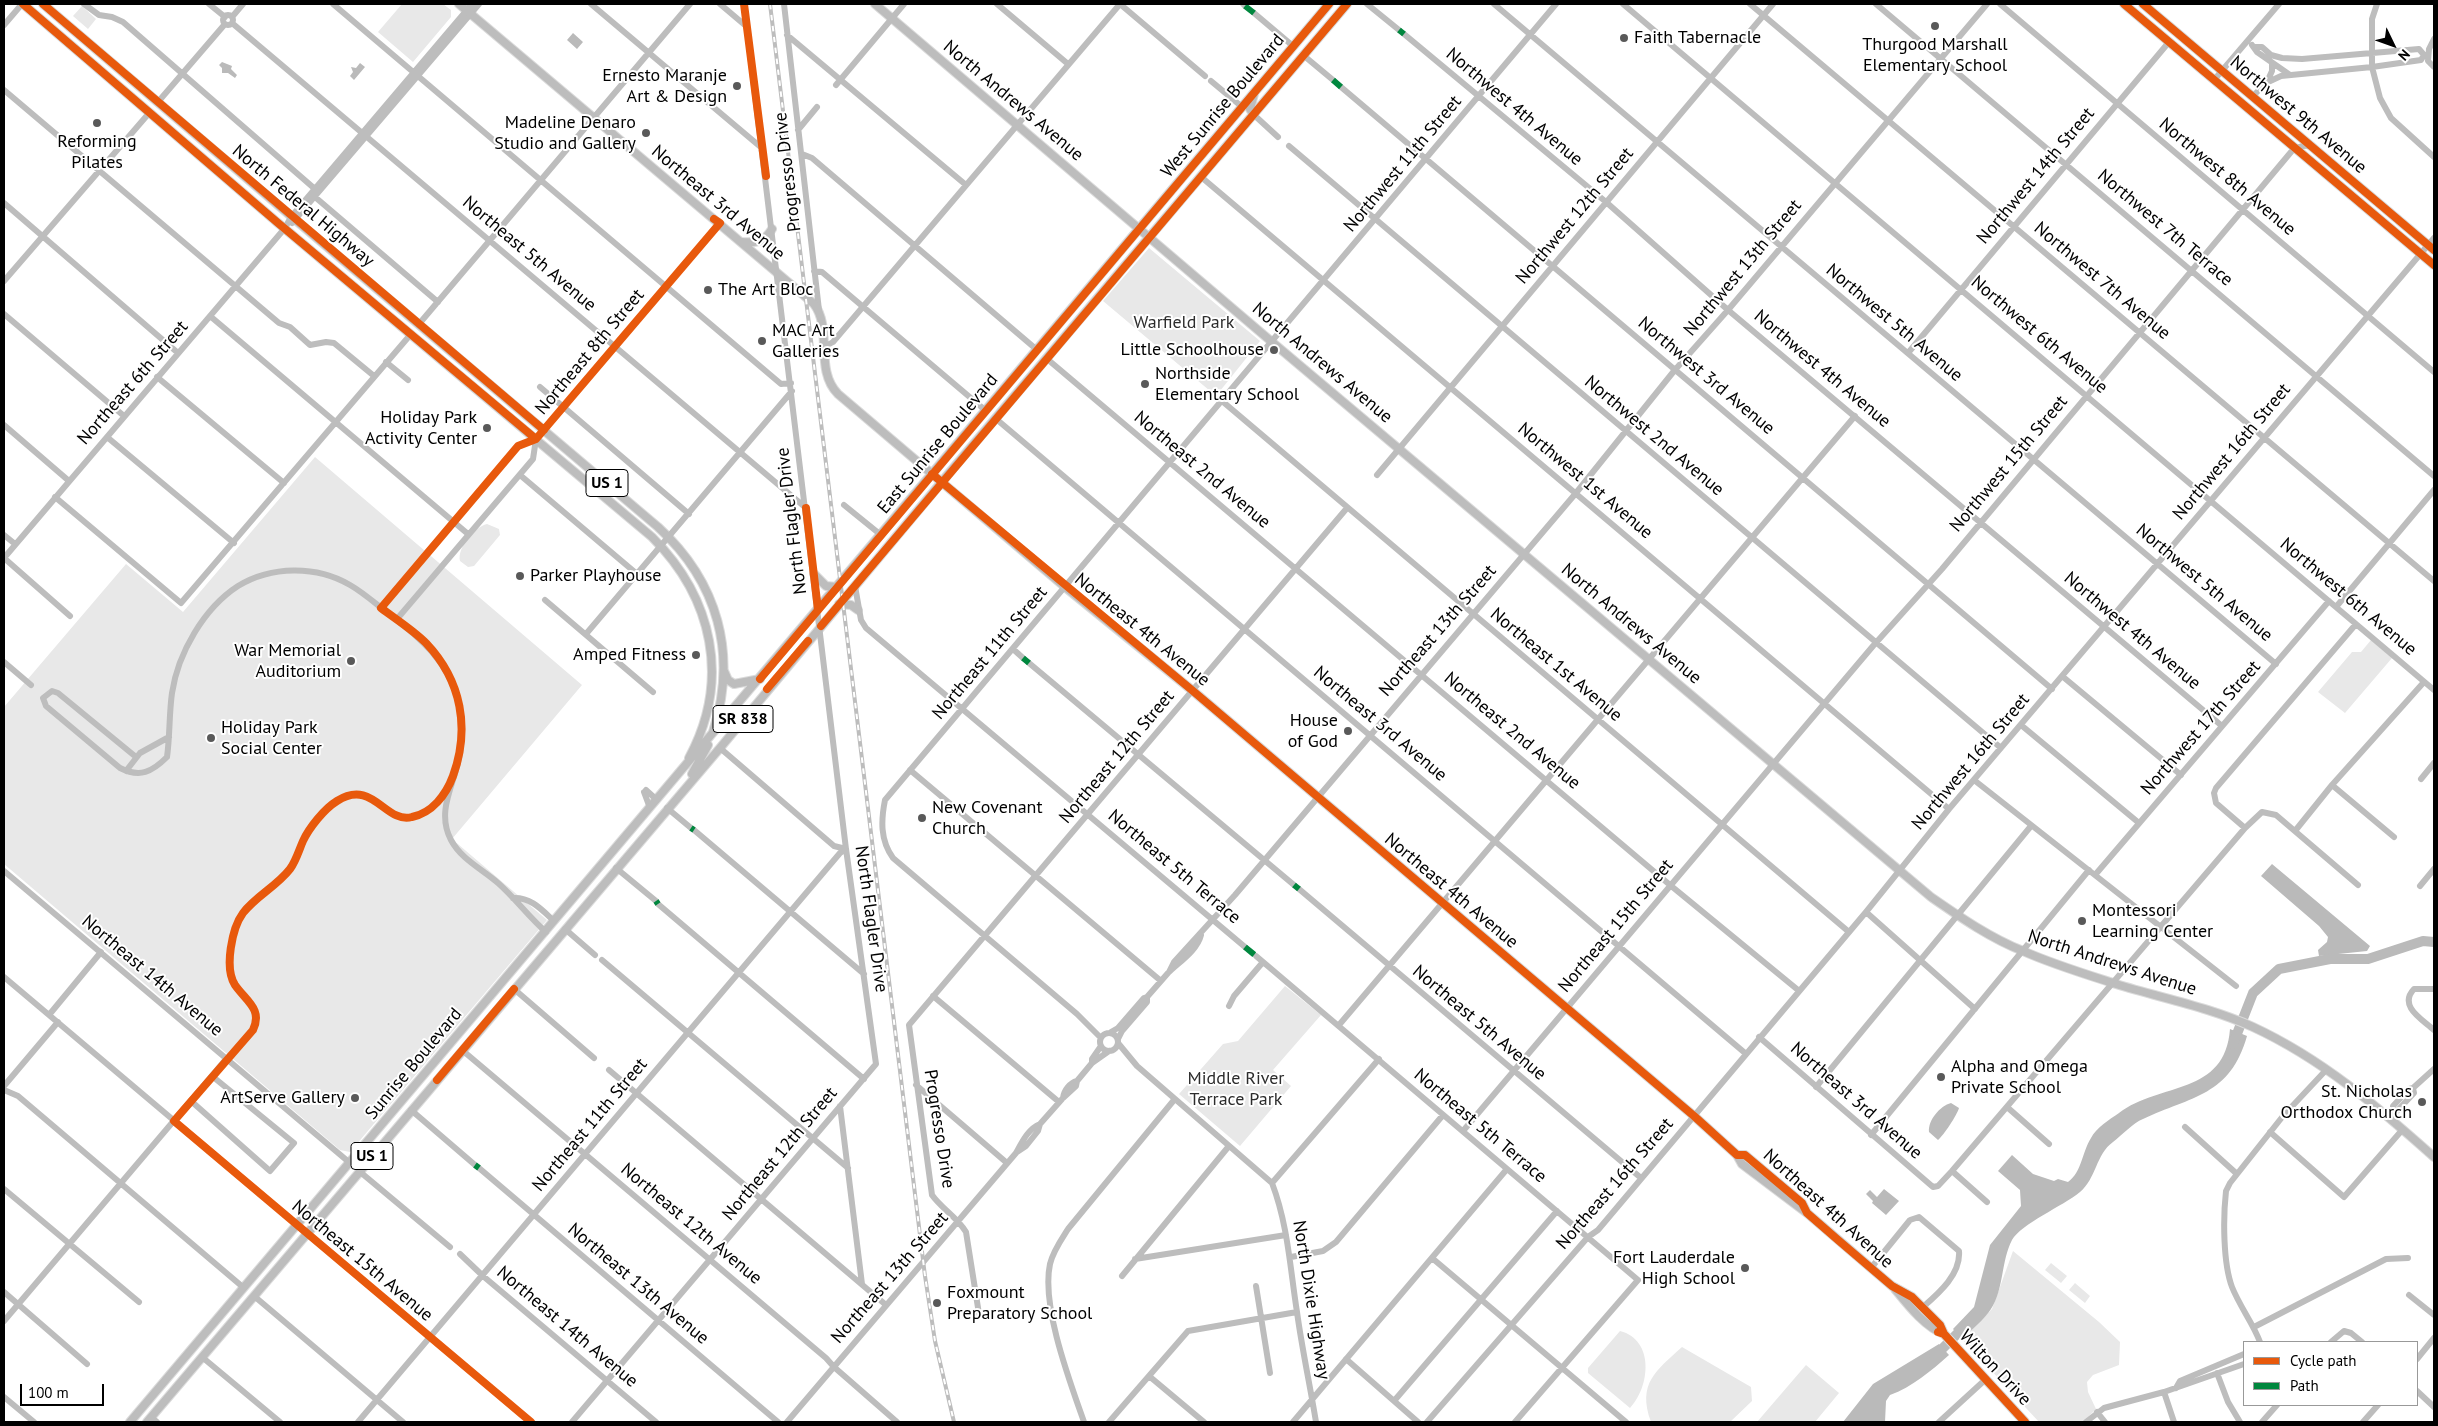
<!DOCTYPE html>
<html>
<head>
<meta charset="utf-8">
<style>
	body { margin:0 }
	#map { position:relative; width:2438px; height:1426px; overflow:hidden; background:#fff; font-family:"PT Sans",sans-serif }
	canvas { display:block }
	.frame { position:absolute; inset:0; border:5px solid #000; pointer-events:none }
	.legend { position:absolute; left:2243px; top:1341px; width:175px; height:65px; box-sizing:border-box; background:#fff; border:1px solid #999; margin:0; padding:6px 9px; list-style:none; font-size:15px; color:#000 }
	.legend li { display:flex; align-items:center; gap:10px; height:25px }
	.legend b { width:25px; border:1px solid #999 }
	.north { position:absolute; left:2368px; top:20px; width:50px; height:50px; -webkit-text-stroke:4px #fff; paint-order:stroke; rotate:132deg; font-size:14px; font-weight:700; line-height:20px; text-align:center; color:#000 }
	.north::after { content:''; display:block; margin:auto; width:18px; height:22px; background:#000; clip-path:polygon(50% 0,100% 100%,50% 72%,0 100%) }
	.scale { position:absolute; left:20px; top:1384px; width:84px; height:22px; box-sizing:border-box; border:2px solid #000; border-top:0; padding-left:6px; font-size:15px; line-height:18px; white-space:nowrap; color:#000; -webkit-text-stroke:4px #fff; paint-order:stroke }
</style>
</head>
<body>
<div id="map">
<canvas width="2438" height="1426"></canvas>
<div class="frame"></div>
<ul class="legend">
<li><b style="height:6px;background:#e8590c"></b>Cycle path</li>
<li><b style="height:6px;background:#00873e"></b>Path</li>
</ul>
<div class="north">N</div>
<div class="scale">100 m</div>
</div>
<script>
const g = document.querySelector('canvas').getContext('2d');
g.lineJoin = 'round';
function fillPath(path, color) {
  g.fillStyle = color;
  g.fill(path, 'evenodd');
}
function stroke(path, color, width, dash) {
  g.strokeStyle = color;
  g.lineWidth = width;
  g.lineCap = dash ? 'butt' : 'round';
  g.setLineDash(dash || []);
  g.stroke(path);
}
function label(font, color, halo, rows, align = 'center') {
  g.font = font + ' "PT Sans",sans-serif';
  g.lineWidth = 4;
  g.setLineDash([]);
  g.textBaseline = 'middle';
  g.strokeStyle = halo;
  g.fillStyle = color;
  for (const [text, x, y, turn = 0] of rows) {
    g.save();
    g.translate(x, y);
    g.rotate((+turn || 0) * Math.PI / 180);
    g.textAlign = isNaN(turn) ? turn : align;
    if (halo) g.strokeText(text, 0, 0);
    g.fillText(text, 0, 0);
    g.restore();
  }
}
fillPath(new Path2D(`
	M402 4H443L451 10V17L413 62 378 32Z
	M82 6 96 19 88 29 73 16Z
	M1149 248 1260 341 1216 396 1103 301Z
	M315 457 582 685 452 839 547 920 350 1152 340 1150 4 864V707L126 564 183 612Z
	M487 524 499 529 500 535 474 566 468 567 460 561C457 548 474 527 487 524Z
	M2371 640 2392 658 2345 713 2318 692 2352 652H2361Z
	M1285 986 1321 1015 1273 1070 1291 1086 1240 1146 1179 1094 1223 1044 1238 1041Z
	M2013 1251 2099 1322 2120 1342 2119 1365 2093 1375 2087 1382 2088 1392 2096 1409 2083 1422H2039L1962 1339 1992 1309Z
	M2051 1263 2067 1276 2061 1283 2045 1270Z
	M2075 1283 2090 1296 2085 1303 2069 1290Z
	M1620 1331C1655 1340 1650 1387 1630 1408L1588 1373V1368Z
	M1682 1347 1751 1387 1752 1401 1730 1422H1651C1637 1383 1656 1371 1682 1347Z
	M1806 1365 1839 1393 1815 1422H1757Z`), '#e8e8e8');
fillPath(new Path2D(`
	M573 33 583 42 577 49 567 40Z
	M222 62 232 66 231 69 237 75 235 78 228 73H222V68L219 65Z
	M360 63 365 67 354 80 350 76 353 72 351 67 356 68Z
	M2272 864 2370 946 2367 951 2319 956 2318 950 2327 942 2328 937 2319 926 2261 876Z
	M2230 1029 2247 1036C2230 1096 2192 1096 2143 1119 2133 1123 2122 1135 2113 1142 2096 1154 2096 1179 2080 1192 2063 1206 2021 1224 2012 1240 2001 1261 2004 1289 1991 1309 1984 1320 1971 1330 1962 1339L1953 1329 1974 1307 1990 1245 2021 1206 2020 1190 1998 1171 2012 1155 2033 1174 2054 1181 2058 1179 2068 1182C2082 1172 2082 1152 2091 1138 2096 1128 2110 1119 2119 1113 2160 1082 2225 1096 2230 1029Z
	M1951 1103 1959 1108C1957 1115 1944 1135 1938 1140L1929 1132C1928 1120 1940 1106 1951 1103Z
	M1884 1189 1899 1201 1886 1215 1872 1203 1873 1201 1866 1194 1870 1190 1877 1197Z
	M1939 1344 1949 1355C1931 1371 1912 1387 1890 1395L1886 1401 1885 1422H1843L1873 1384Z`), '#bababa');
stroke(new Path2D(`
	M2233 1044 2253 993 2279 969 2330 959H2368L2423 941 2434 942
	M1934 1357 1966 1325`), '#bababa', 10);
const major = new Path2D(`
	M23 4 278 223 652 537C713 598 731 680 689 758
	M43 4 299 223 658 527C718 582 738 654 713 732
	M459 4 814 304C833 329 814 370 838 394L1065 587 1193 691 1694 1116 1737 1155 1742 1164 1807 1213 1892 1286 1912 1297 1940 1325 1944 1334
	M875 4 1272 342 1931 897C1960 917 1990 938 2023 951 2052 964 2085 974 2116 984 2161 998 2209 1007 2253 1027 2322 1059 2378 1107 2434 1157
	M2124 4 2434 265
	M2143 4 2434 250
	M1253 114 1250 109 1254 94
	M742 242C757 243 764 242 772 229
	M814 574 826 586 837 587
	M839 604 851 605 858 610
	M724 671 728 680 734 684 760 679
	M692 774 708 745
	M1737 1155H1745L1802 1203 1807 1213
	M1895 1289C1908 1305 1925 1327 1944 1334L2025 1422
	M130 1422 1329 4
	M147 1422 720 748 950 472 1347 4`);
stroke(major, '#dbdbdb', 10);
stroke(new Path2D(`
	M84 4 99 15 112 17 123 22 315 189
	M209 4 225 17
	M333 4 781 384 791 383
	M591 4 763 149
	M720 4 746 26
	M784 4 819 310
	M997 4 1068 64
	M1120 4 1205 76
	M1243 4 1245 6
	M1367 4 1399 30
	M1494 4 2276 664
	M1623 4 2434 690
	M1750 4 2434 581
	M1876 4 2434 476
	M2000 4 2434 372
	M2377 4 2372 19V67L2380 98 2391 118 2434 157
	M1254 13 1293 46
	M223 20a5 5 0 1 1 10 0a5 5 0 1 1-10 0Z
	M232 17 243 4
	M232 23 806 508
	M4 25 22 4
	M1404 34 1606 202 1728 310 2222 726
	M787 35 966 185
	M2434 39 2429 49 2428 61 2434 67
	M2252 45 2257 52 2290 75
	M1303 55 1333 80
	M2214 80 2279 4
	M1211 81 1241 106
	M2267 82 2272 71V64
	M836 85 904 4
	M1341 87 2052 689
	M4 90 279 323 290 327 310 345 326 342 334 343 374 376
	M2253 96 2266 83 2281 76 2372 67 2421 60 2424 55 2419 49 2302 59 2282 58 2271 55 2262 47H2254
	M158 102 225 24
	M1253 114 1278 137
	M798 130 817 107
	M1289 146 2001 748
	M802 154 812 158 1036 349
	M1200 176 1949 809
	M315 197 438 302
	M4 203 178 353
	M292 223 479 4
	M814 271 822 272 985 410
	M4 281 150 112
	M4 314 124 416
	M210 316 468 534
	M419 324 690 4
	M824 347 833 342 1120 4
	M1908 353 2169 42
	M1046 358 1670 885 1798 990
	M386 362 408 380
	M157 377 284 483
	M540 387 689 514
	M1222 401 1849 932
	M995 418 1745 1053
	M4 425 69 481
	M107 437 234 543
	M520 475 637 574
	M1377 475 1773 4
	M55 497 181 603 411 334
	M844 505 881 535
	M4 535 15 544
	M4 558 285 228 291 217 472 4
	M4 558 70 616
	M855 586 861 620 866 628 1245 947
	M545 600 653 692
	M2336 607 2434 490
	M381 608 518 446 536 439 720 223
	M397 619 533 459 536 439
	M586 634 792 391
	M1013 649 1023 658
	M4 662 31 685
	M1029 663 1294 885
	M2062 676 2181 775
	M2021 725 2139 823
	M720 748 834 846 846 849
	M136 757 58 693 52 691 43 698 46 706 120 768C140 778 152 772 167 757 170 736 169 714 172 693 178 653 204 608 238 586 271 566 316 565 350 585 364 593 376 604 389 614 420 637 448 662 458 700 463 718 463 735 460 753 456 782 435 810 451 840 461 859 482 869 498 883 515 898 528 916 546 932
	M910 770 1161 981
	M126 771 140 753 169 737
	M2421 779 2434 763
	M1974 780 2236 986
	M2332 785 2394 837
	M646 790 657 800
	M644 792 650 808
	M667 808 691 828
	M2245 828 2216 803 2214 793 2216 788 2356 624
	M694 830 864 974
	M2295 831 2332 785 2424 682
	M616 868 656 901
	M4 871 350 1163
	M2095 875 2329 601
	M2420 886 2434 869
	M1299 889 1641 1178
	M513 898C531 897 542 910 554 921
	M658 904 864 1079
	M1866 912 1975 1009
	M565 929 595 955
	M1256 956 1638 1280 1515 1422
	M602 960 848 1168
	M1169 972 1174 962 1235 895 1576 493 1674 371 1728 310 1987 4
	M4 977 531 1422
	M514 989 594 1058
	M2434 989H2414C2398 1006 2422 1019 2434 1030
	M933 996 1059 1102
	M1229 1006 1234 996 1263 962
	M49 1015 101 952
	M1339 1025 1855 416
	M1111 1032 1118 1028 1144 998 1147 997C1154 989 1161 981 1168 973 1179 962 1197 951 1201 935
	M1100 1042a9 9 0 1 1 18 0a9 9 0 1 1-18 0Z
	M1759 1037 1933 1187 1938 1186 1952 1171 2245 828 2262 812 2276 815 2358 885
	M1101 1038 1077 1014 893 858C880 840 881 820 885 800L1556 4
	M1118 1039 1122 1031 1147 1002V997
	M1118 1043 1137 1066 1272 1183C1288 1225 1290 1268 1297 1312 1302 1349 1310 1385 1316 1422
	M462 1050 826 1358 834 1367 897 1422
	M1092 1063V1059L1101 1046
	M609 1070 886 1305
	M1077 1081 1092 1063 1109 1051
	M916 1085 1007 1163
	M4 1086 58 1022
	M1816 1087 2031 826
	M4 1090 18 1096 244 1288
	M191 1101 270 1171 294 1143 212 1076
	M840 1106 862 1284
	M2007 1107 2049 1144
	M411 1110 475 1165
	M2393 1112V1106L2409 1089 2413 1088
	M2389 1116 2393 1112 2397 1111 2414 1093 2413 1088 2434 1069
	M2185 1127 2237 1174
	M1463 1131 1873 646 1942 569 2291 152C2297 146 2303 145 2311 146
	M2270 1132 2344 1197 2403 1129
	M1871 1135 2089 870
	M1017 1152 1026 1146 1038 1131 1040 1124 1063 1098 1076 1086 1077 1081C1070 1083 1064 1090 1063 1098
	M479 1168 778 1422
	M359 1171 450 1247
	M1952 1171 1987 1202
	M1272 1183 1379 1059
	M4 1189 139 1302
	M460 1254 483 1276 656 1422
	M1291 1257 1323 1251 1336 1242 1443 1115
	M1432 1258 1626 1422
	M1135 1259 1286 1235
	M1871 1268 1910 1220 1919 1217 1959 1251C1961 1274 1939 1293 1923 1307
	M1122 1276 1229 1146
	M1256 1286 1270 1373
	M4 1292 87 1364
	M2409 1295 2434 1315
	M254 1296 403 1422
	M979 1314 966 1232C957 1217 942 1209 932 1195L909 1025 1347 508
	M4 1321 227 1058
	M2254 1327 2386 1259 2408 1258
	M2260 1342C2253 1323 2240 1307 2232 1287 2223 1263 2223 1218 2226 1191L2230 1183 2283 1116 2327 1069
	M2331 1342 2344 1331 2351 1333 2362 1342
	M202 1357 280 1422
	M1346 1359 1418 1422
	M2417 1359 2434 1338
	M2217 1373 2228 1402 2240 1422
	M1149 1376 1204 1422
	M2176 1388 2180 1381 2244 1354
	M2417 1391 2434 1407
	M2164 1392 2174 1422
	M4 1397 34 1422
	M1394 1401 1557 1211
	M2097 1412 2105 1422
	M151 1417 157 1422
	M358 1422 840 853 846 849
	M572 1422 876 1064 846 849 744 4
	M787 1422 1016 1153C1022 1142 1028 1129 1040 1124
	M1084 1422C1070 1382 1041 1306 1050 1264 1053 1251 1061 1240 1068 1229L1174 1100
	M1109 1422 1188 1331 1297 1312
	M1293 1422 1507 1169
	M1427 1422 1588 1237 1598 1230 1866 912 1949 809 2434 238
	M1939 1422 1986 1379
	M2086 1422 2104 1408 2164 1392 2244 1364
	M2262 1422 2277 1405
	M2363 1422 2378 1405`), '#bdbdbd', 6);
stroke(major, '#bdbdbd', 8);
const rail = new Path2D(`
	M770 4 925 1276 935 1341 954 1422`);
stroke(rail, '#bdbdbd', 4);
stroke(rail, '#fff', 2, [5.5]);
stroke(new Path2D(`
	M1245 6 1254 13
	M1399 30 1404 34
	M1333 80 1341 87
	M1023 658 1029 663
	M691 828 694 830
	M1294 885 1299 889
	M656 901 658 904
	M1245 947 1256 956
	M475 1165 479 1168`), '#00873e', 6, [12, 6]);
stroke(new Path2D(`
	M23 4 278 223 536 439
	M43 4 544 430
	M744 4 766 176
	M2124 4 2434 265
	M2143 4 2434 250
	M932 474 1193 691 1694 1116 1737 1155H1745L1802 1203 1807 1213 1838 1240 1892 1286 1912 1297 1940 1325 1944 1334
	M806 508 818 610
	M821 626 1347 4
	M760 679 1329 4
	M767 689 808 641
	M437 1080 514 989
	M1938 1332 1944 1334 2025 1422
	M531 1422 174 1121 253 1030C263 1009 246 1001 235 985 224 968 232 928 243 913 256 896 277 886 290 869 296 861 299 850 303 841 309 828 324 809 337 801 373 778 385 824 412 817 432 813 446 795 453 776 470 729 462 681 426 643 413 630 397 620 381 608L518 446 536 439 720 223 714 219`), '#e8590c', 8);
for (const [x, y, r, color] of [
	[1935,26,5,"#595959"],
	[1624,38,5,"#595959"],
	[737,86,5,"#595959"],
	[97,123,5,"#595959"],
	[646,133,5,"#595959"],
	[708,290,5,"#595959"],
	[762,341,5,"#595959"],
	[1274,350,5,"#595959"],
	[1145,384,5,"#595959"],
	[487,428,5,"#595959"],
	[520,576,5,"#595959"],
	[696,655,5,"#595959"],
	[351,661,5,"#595959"],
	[1348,731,5,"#595959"],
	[211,738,5,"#595959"],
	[922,818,5,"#595959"],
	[2082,921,5,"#595959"],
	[1941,1077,5,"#595959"],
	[355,1098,5,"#595959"],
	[2422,1102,5,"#595959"],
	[1745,1268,5,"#595959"],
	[937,1303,5,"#595959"]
]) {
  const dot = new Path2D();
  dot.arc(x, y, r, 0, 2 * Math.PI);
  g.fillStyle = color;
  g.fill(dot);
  stroke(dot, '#fff', 2);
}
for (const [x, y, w] of [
	[607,483,42],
	[743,719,60],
	[372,1156,42]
]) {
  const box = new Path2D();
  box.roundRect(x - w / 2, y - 13.5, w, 27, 4);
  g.fillStyle = '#fff';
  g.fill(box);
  stroke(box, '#000', 1);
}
label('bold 16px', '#000', null, [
	["US 1",607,483],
	["SR 838",743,719],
	["US 1",372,1156]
]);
label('18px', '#000', '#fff', [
	["Faith Tabernacle",1634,38],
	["Thurgood Marshall",1935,45,"center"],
	["Elementary School",1935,66,"center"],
	["Ernesto Maranje",727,76,"right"],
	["Art & Design",727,97,"right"],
	["Madeline Denaro",636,123,"right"],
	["Studio and Gallery",636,144,"right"],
	["Reforming",97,142,"center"],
	["Pilates",97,163,"center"],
	["The Art Bloc",718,290],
	["MAC Art",772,331],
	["Galleries",772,352],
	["Little Schoolhouse",1264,350,"right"],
	["Northside",1155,374],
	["Elementary School",1155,395],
	["Holiday Park",477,418,"right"],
	["Activity Center",477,439,"right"],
	["Parker Playhouse",530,576],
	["War Memorial",341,651,"right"],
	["Auditorium",341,672,"right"],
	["Amped Fitness",686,655,"right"],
	["House",1338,721,"right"],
	["of God",1338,742,"right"],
	["Holiday Park",221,728],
	["Social Center",221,749],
	["New Covenant",932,808],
	["Church",932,829],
	["Montessori",2092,911],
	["Learning Center",2092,932],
	["Alpha and Omega",1951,1067],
	["Private School",1951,1088],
	["St. Nicholas",2412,1092,"right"],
	["Orthodox Church",2412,1113,"right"],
	["ArtServe Gallery",345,1098,"right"],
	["Fort Lauderdale",1735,1258,"right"],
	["High School",1735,1279,"right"],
	["Foxmount",947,1293],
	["Preparatory School",947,1314]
], 'left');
label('18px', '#000', '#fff', [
	["North Andrews Avenue",1013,101,40],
	["West Sunrise Boulevard",1223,106,-50],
	["Northwest 4th Avenue",1514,107,40],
	["Northwest 9th Avenue",2298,115,40],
	["Northwest 11th Street",1403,164,-50],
	["Progresso Drive",788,172,-97],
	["Northwest 14th Street",2036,176,-50],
	["Northwest 8th Avenue",2227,177,40],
	["Northeast 3rd Avenue",718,203,40],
	["North Federal Highway",303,206,40],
	["Northwest 12th Street",1575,216,-50],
	["Northwest 7th Terrace",2165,228,40],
	["Northeast 5th Avenue",529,254,40],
	["Northwest 13th Street",1743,268,-50],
	["Northwest 7th Avenue",2102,281,40],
	["Northwest 5th Avenue",1894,323,40],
	["Northwest 6th Avenue",2039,335,40],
	["Northeast 8th Street",590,352,-50],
	["North Andrews Avenue",1322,363,40],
	["Northwest 4th Avenue",1822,369,40],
	["Northwest 3rd Avenue",1706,376,40],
	["Northeast 6th Street",133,383,-49],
	["Northwest 2nd Avenue",1654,436,40],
	["East Sunrise Boulevard",938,444,-50],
	["Northwest 16th Street",2232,452,-50],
	["Northwest 15th Street",2009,464,-50],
	["Northeast 2nd Avenue",1202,470,40],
	["Northwest 1st Avenue",1585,481,40],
	["North Flagler Drive",792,521,-97],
	["Northwest 5th Avenue",2204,583,40],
	["Northwest 6th Avenue",2348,597,40],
	["North Andrews Avenue",1631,624,40],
	["Northeast 4th Avenue",1142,630,39],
	["Northeast 13th Street",1438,631,-49],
	["Northwest 4th Avenue",2132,631,40],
	["Northeast 11th Street",990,653,-50],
	["Northeast 1st Avenue",1556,665,40],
	["Northeast 3rd Avenue",1380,724,40],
	["Northwest 17th Street",2201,728,-49],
	["Northeast 2nd Avenue",1512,731,40],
	["Northeast 12th Street",1117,757,-50],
	["Northwest 16th Street",1971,762,-50],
	["Northeast 5th Terrace",1174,867,40],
	["Northeast 4th Avenue",1451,891,40],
	["North Flagler Drive",871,919,82],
	["Northeast 15th Street",1616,926,-50],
	["North Andrews Avenue",2112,963,18],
	["Northeast 14th Avenue",152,976,40],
	["Northeast 5th Avenue",1479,1023,40],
	["Sunrise Boulevard",414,1064,-50],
	["Northeast 3rd Avenue",1856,1101,41],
	["Northeast 11th Street",590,1125,-50],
	["Northeast 5th Terrace",1480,1126,40],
	["Progresso Drive",939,1129,81],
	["Northeast 12th Street",780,1154,-50],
	["Northeast 16th Street",1615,1184,-49],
	["Northeast 4th Avenue",1828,1209,42],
	["Northeast 12th Avenue",691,1224,40],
	["Northeast 15th Avenue",362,1261,40],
	["Northeast 13th Street",890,1278,-49],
	["Northeast 13th Avenue",638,1284,40],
	["North Dixie Highway",1311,1300,81],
	["Northeast 14th Avenue",567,1327,40],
	["Wilton Drive",1995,1368,47]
]);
label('18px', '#2c2c2c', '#fff', [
	["Warfield Park",1184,323],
	["Middle River",1236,1079],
	["Terrace Park",1236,1100]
]);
</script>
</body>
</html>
